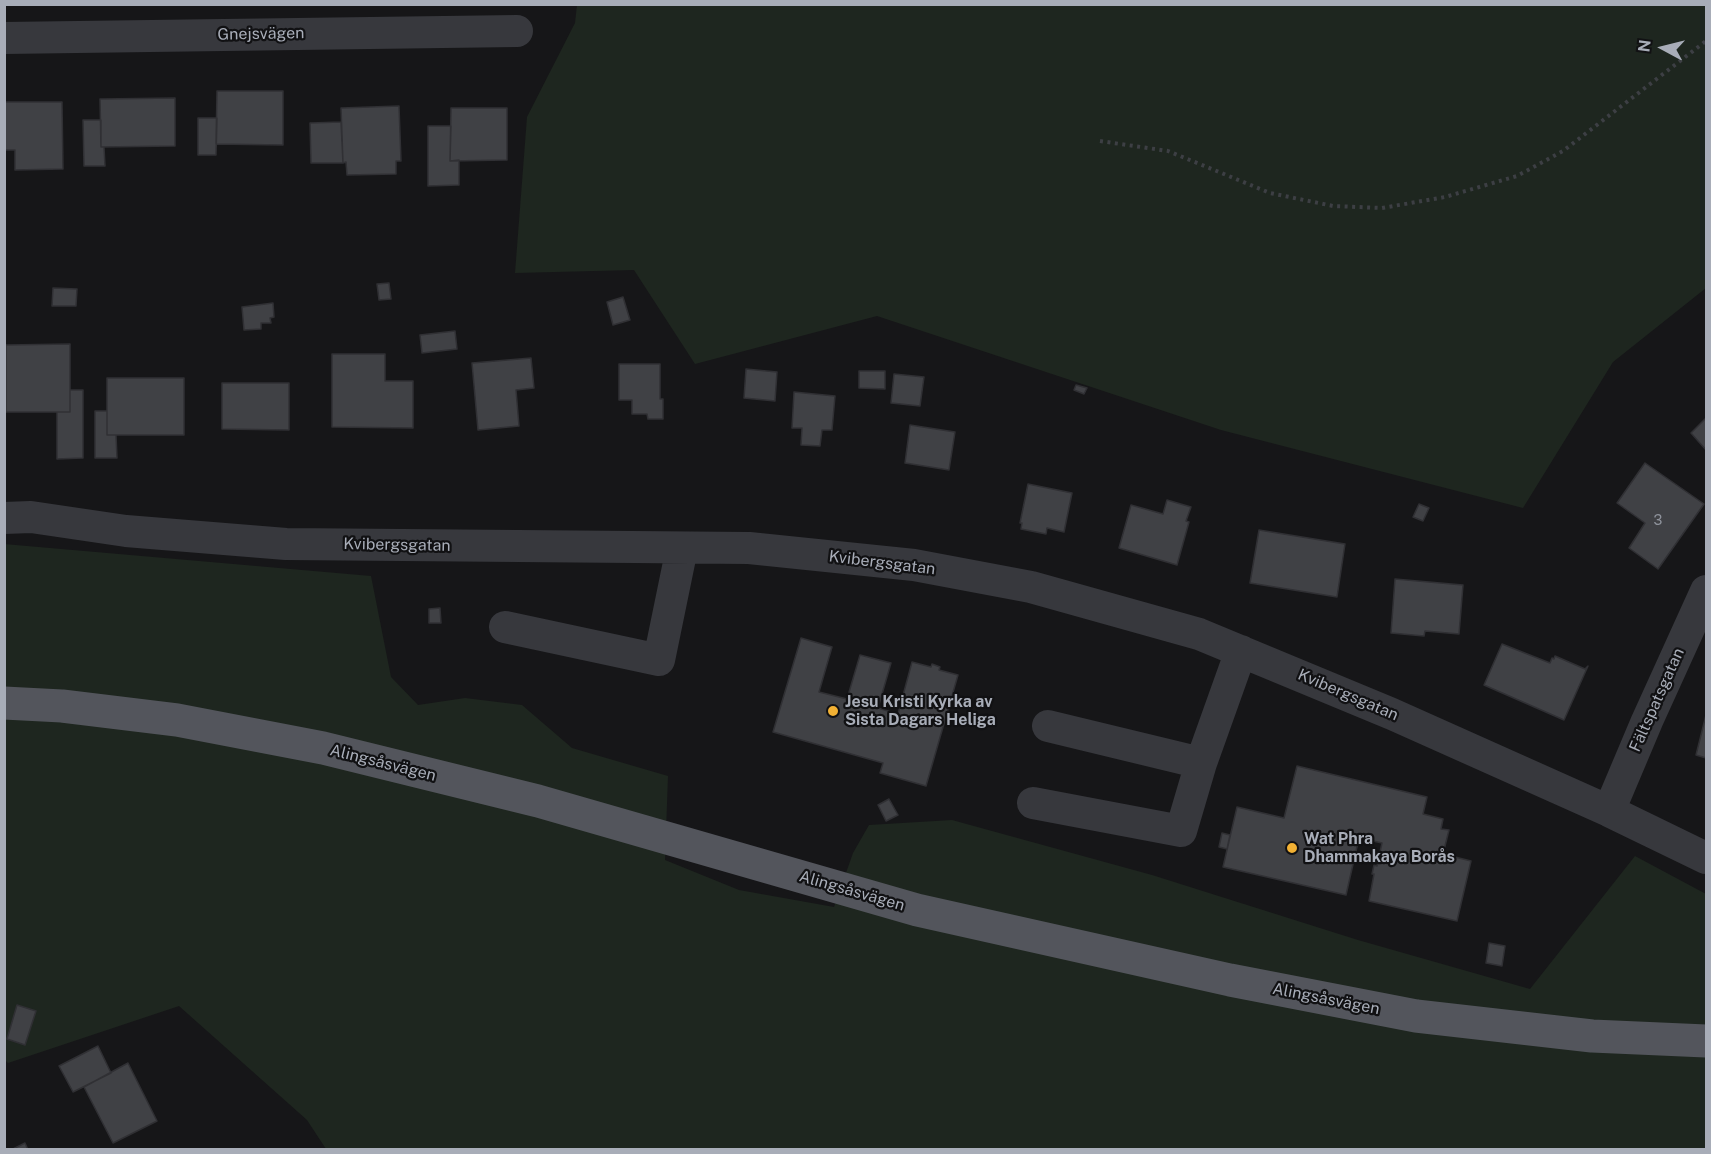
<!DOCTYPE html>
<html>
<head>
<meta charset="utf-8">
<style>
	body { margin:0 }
	#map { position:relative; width:1711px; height:1154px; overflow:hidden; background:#161618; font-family:"Public Sans",sans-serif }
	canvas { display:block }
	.frame { position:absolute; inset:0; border:6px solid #a8adb8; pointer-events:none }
	.north { position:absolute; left:1633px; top:18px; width:60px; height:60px; -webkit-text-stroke:4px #111113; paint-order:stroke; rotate:277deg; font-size:16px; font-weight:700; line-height:24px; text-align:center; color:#a8adb8 }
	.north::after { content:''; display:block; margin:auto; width:21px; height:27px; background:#a8adb8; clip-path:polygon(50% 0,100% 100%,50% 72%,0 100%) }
</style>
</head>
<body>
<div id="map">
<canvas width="1711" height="1154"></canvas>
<div class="frame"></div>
<div class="north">N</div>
</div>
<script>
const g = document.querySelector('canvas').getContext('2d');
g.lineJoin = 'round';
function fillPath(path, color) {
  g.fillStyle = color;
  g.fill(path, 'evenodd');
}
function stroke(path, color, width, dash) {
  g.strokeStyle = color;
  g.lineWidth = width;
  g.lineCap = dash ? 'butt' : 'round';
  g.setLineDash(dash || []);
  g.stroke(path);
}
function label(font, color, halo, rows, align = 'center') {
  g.font = font + ' "Public Sans",sans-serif';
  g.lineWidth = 4.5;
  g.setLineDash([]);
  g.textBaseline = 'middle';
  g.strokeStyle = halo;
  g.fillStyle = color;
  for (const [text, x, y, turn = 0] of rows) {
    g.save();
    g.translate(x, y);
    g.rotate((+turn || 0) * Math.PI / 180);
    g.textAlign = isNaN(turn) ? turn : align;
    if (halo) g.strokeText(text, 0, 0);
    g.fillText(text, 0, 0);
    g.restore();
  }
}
fillPath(new Path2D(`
	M577 5H1706V288L1613 362 1523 508 1221 430 877 316 695 364 634 270 515 273 527 117 575 23Z
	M4 544 371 576 391 677 418 705 465 698 522 705 572 748 668 776 665 860 739 890 834 907 853 853 869 825 952 820 1152 875 1358 940 1530 989 1635 856 1706 894V1149H326L307 1120 179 1006 8 1063 4 1059Z`), '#1e261f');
const building = new Path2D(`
	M217 91H283V145L216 144Z
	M175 98V146L101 147 100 99Z
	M4 102H62L63 169 15 170V150H4Z
	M399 106 401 161H396V174L347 175 346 162 343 163 341 108Z
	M451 108H507V160L450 161Z
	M198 118H217L216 155H198Z
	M83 120H101V147H104L105 166H84Z
	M341 122 343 163H311L310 123Z
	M428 126H451L450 161 459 160V185L428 186Z
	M389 283 391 299 379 300 377 284Z
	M53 288 77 289 76 306H52Z
	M623 297 630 320 613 325 607 302Z
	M273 303 274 317 270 318 271 323H261V329L244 330 242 307Z
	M455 331 457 349 422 353 420 335Z
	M70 344V412H6V345Z
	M332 354H385V381H413V428L332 427Z
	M531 358 534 388 516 390 519 426 478 430 472 363Z
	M619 364H660V399H663V419H648L647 414H632V400H619Z
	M746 369 777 372 775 401 744 398Z
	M859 371H885V389L859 388Z
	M894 374 924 377 920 406 891 403Z
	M107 378H184V435H107Z
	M222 383H289V430L222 429Z
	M1076 385 1087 388 1084 394 1074 390Z
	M70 390H83V458L57 459V412H70Z
	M794 392 835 396 832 430H822L820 446 801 445 802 428H792Z
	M95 411H107V435H116L117 458H95Z
	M1706 418V450L1691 433Z
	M910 425 955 432 949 470 905 463Z
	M1645 463 1704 504 1658 569 1629 548 1645 523 1617 503Z
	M1028 484 1072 493 1064 532 1047 528 1046 534 1021 529 1022 523H1020Z
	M1167 500 1191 507 1186 521 1189 522 1177 565 1119 548 1131 505 1163 514Z
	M1419 504 1429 508 1423 521 1413 517Z
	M1259 530 1345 544 1337 597 1250 583Z
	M1395 579 1463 585 1459 634 1425 631 1424 636 1391 633Z
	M440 608 441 623H429V609Z
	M801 638 832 647 819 692 847 699 860 655 891 663 878 708 898 714 912 662 931 667 932 664 940 667 939 670 958 675 926 786 880 773 883 763 773 732Z
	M1502 644 1550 663 1552 658 1554 659 1555 656 1585 669 1588 666 1564 720 1484 685Z
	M1706 715V758L1696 755Z
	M1297 766 1427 797 1423 814 1443 819 1441 829 1449 830 1443 854 1471 861 1457 921 1369 901 1374 874H1372L1374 865 1377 866 1382 843 1359 838 1346 895 1223 867 1237 807 1284 818Z
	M889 799 898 815 886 821 878 805Z
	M1222 833 1230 835 1227 849 1219 847Z
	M1489 943 1505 946 1502 966 1486 963Z
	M17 1005 36 1011 25 1045 7 1039Z
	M98 1046 111 1073 73 1092 59 1066Z
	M128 1063 157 1121 113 1143 84 1087Z
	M25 1143 28 1150H11Z`);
fillPath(building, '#404145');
stroke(building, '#303034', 1.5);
stroke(new Path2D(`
	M1100 141 1168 151 1270 193 1333 206 1382 208 1445 197 1517 176 1563 151 1706 41`), '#3d3f44', 4, [3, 4.5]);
stroke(new Path2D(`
	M4 38 517 31
	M4 518 31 517 126 531 286 544 749 548 914 565 1031 587 1199 634 1392 714 1609 811 1706 858
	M505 627 659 660 682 548
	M1048 726 1201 763 1241 651
	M1033 803 1181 831 1201 763
	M1609 811 1647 721 1706 591`), '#37383d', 32);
stroke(new Path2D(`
	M4 703 62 706 177 720 323 748 538 801 917 910 1230 980 1416 1016 1592 1036 1706 1041`), '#53555c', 33);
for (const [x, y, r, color] of [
	[833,711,6,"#f2b134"],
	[1292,848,6,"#f2b134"]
]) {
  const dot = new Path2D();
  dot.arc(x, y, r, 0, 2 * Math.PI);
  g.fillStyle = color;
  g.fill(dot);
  stroke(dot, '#111113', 2);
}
label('14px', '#8e929b', null, [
	["3",1658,521]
]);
label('16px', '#a8adb8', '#111113', [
	["Gnejsvägen",261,34,-1],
	["Kvibergsgatan",397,545,1],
	["Kvibergsgatan",882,563,7],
	["Kvibergsgatan",1348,695,23],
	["Fältspatsgatan",1657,700,-66],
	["Alingsåsvägen",383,763,14],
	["Alingsåsvägen",852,891,16],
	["Alingsåsvägen",1326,999,11]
]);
label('bold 16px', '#a8adb8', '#111113', [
	["Jesu Kristi Kyrka av",845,702],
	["Sista Dagars Heliga",845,720],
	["Wat Phra",1304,839],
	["Dhammakaya Borås",1304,857]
], 'left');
</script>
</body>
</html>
